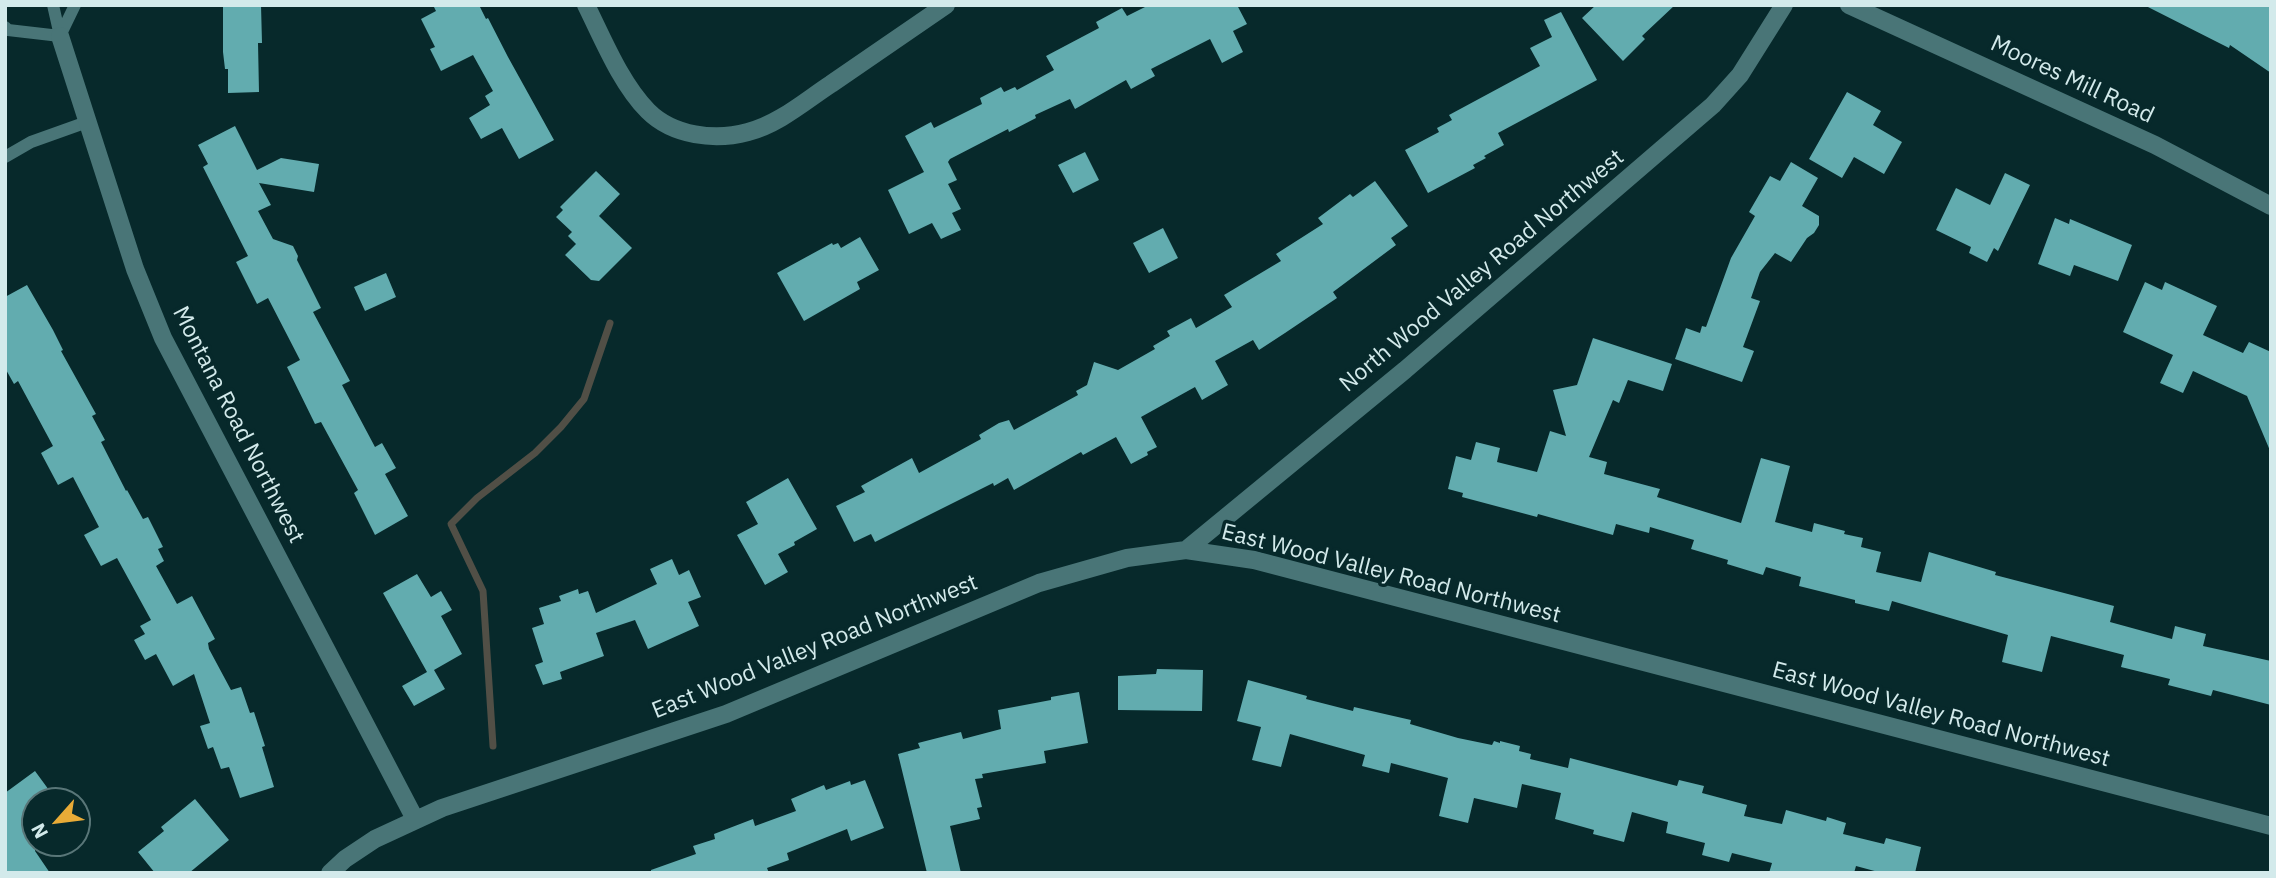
<!DOCTYPE html>
<html>
<head>
<meta charset="utf-8">
<style>
	body { margin:0 }
	#map { position:relative; width:2276px; height:878px; overflow:hidden; background:#07292b; font-family:"IBM Plex Sans",sans-serif }
	canvas { display:block }
	.frame { position:absolute; inset:0; border:7px solid #d3eaeb; pointer-events:none }
	.north { position:absolute; left:21px; top:787px; width:70px; height:70px; box-sizing:border-box; background:#07292b; border:2px solid #597678; border-radius:50%; rotate:242deg; font-size:19px; font-weight:700; line-height:28px; text-align:center; color:#d3eaeb }
	.north::after { content:''; display:block; margin:auto; width:24px; height:32px; background:#e8ab37; clip-path:polygon(50% 0,100% 100%,50% 72%,0 100%) }
</style>
</head>
<body>
<div id="map">
<canvas width="2276" height="878"></canvas>
<div class="frame"></div>
<div class="north">N</div>
</div>
<script>
const g = document.querySelector('canvas').getContext('2d');
g.lineJoin = 'round';
function stroke(path, color, width, dash) {
  g.strokeStyle = color;
  g.lineWidth = width;
  g.lineCap = dash ? 'butt' : 'round';
  g.setLineDash(dash || []);
  g.stroke(path);
}
function fillPath(path, color) {
  g.fillStyle = color;
  g.fill(path, 'evenodd');
}
function label(font, color, halo, rows, align = 'center') {
  g.font = font + ' "IBM Plex Sans",sans-serif';
  g.lineWidth = 7;
  g.setLineDash([]);
  g.textBaseline = 'middle';
  g.strokeStyle = halo;
  g.fillStyle = color;
  for (const [text, x, y, turn = 0] of rows) {
    g.save();
    g.translate(x, y);
    g.rotate((+turn || 0) * Math.PI / 180);
    g.textAlign = isNaN(turn) ? turn : align;
    if (halo) g.strokeText(text, 0, 0);
    g.fillText(text, 0, 0);
    g.restore();
  }
}
stroke(new Path2D(`
	M493 746 483 591 451 524 477 498 535 453 561 427 584 399 610 323`), '#514f46', 7);
fillPath(new Path2D(`
	M223 5H261L262 43H258L259 92 228 93V69H225L223 52Z
	M433 5H479L486 19 488 18 508 57 554 140 519 159 502 128 481 139 469 118 490 105 485 96 493 91 473 55 441 71 430 49 435 47 421 19 436 11Z
	M1149 5H1237L1247 24 1233 31 1243 52 1222 63 1210 39 1151 69 1155 76 1131 89 1126 80 1075 109 1070 99 1035 115 1036 118 1009 132 1008 129 950 159 948 162 957 180 948 184 961 209 952 213 961 230 941 239 932 223 909 234 888 190 924 172 905 136 931 122 934 128 982 104 980 98 1001 87 1004 92 1015 87 1017 90 1054 70 1046 56 1099 28 1096 22 1122 8 1127 16Z
	M1596 5H1675L1642 36 1645 39 1623 61 1582 18Z
	M2144 5H2271V73L2230 45 2229 48Z
	M1561 12 1597 80 1498 133 1504 145 1484 156 1486 158 1473 165 1475 168 1428 193 1405 150 1439 132 1437 128 1452 120 1449 115 1540 66 1530 48 1552 37 1544 20Z
	M1847 92 1881 111 1873 125 1902 142 1884 174 1854 157 1842 178 1809 159Z
	M235 126 257 170 281 158 319 164 314 192 259 183 271 205 258 211 273 239 293 246 298 256 297 260 321 308 313 312 350 381 342 385 375 447 382 443 396 468 385 474 408 516 375 535 354 493 358 490 321 422 315 424 287 367 300 360 268 298 257 304 236 262 248 256 203 167 208 164 198 145Z
	M1085 152 1099 180 1073 193 1058 165Z
	M1791 162 1818 178 1802 206 1819 216V225L1814 233 1807 238 1791 262 1775 253 1760 272 1751 298 1760 301 1743 347 1754 351 1742 382 1675 359 1686 328 1700 333 1702 326 1706 327 1731 258 1755 216 1749 212 1770 176 1780 181Z
	M596 171 620 194 599 216 632 248 599 281 591 280 565 255 576 244 568 236 572 232 556 217 563 210 560 207Z
	M2005 173 2030 185 1998 251 1994 248 1987 262 1969 253 1971 247 1936 230 1956 188 1990 205Z
	M1375 181 1408 226 1391 238 1396 245 1333 292 1337 298 1285 333 1259 350 1253 340 1215 361 1228 385 1202 400 1195 387 1141 417 1157 447 1147 452 1148 455 1131 464 1116 437 1083 455 1081 452 1014 490 1008 478 994 486 993 483 875 542 871 534 854 542 836 506 865 492 861 486 912 458 919 473 981 439 979 435 999 423 1009 420 1014 430 1078 395 1076 391 1087 385 1094 362 1118 370 1155 349 1153 346 1170 336 1167 331 1191 318 1196 328 1232 307 1224 295 1281 261 1276 254 1323 224 1318 218 1350 194 1353 197Z
	M2055 218 2069 224 2070 219 2132 245 2118 281 2074 265 2070 276 2038 264Z
	M1163 228 1178 258 1149 273 1133 243Z
	M860 237 879 270 857 282 860 289 804 321 777 273 832 243 833 245 838 243 841 248Z
	M386 273 396 297 365 311 354 287Z
	M2145 282 2162 290 2165 282 2217 306 2203 335 2243 353 2249 342 2271 352V453L2247 396 2193 371 2183 393 2160 383 2173 355 2123 332Z
	M27 285 53 330 63 350 61 351 96 414 92 416 105 440 101 442 126 491 127 490 143 519 148 517 163 547 158 549 164 561 156 566 177 604 192 596 215 639 208 643 209 649 231 690 241 687 250 713 254 712 265 746 262 747 274 787 240 798 229 767 221 769 213 747 208 749 200 726 210 723 194 674 173 686 156 654 145 660 134 640 145 634 140 626 151 620 117 558 101 566 84 535 99 527 73 477 58 485 41 453 53 446 18 381 14 384 5 368V297Z
	M1593 338 1672 364 1663 391 1628 380 1619 403 1613 400 1589 457 1607 462 1604 474 1660 489 1657 497 1741 523 1761 458 1790 466 1775 522 1812 532 1814 523 1845 531 1844 534 1863 538 1861 547 1881 552 1876 572 1921 582 1929 552 1996 572 1995 575 2114 606 2110 622 2172 639 2175 626 2206 634 2203 646 2271 661V705L2213 690 2211 696 2168 685 2170 679 2121 667 2124 655 2051 636 2042 672 2002 662 2008 635 1892 601 1889 611 1855 603V600L1799 586 1801 577 1766 567 1763 575 1727 564 1728 560 1691 549 1694 540 1650 527 1649 533 1616 524 1613 535 1538 514 1537 517 1462 497 1463 493 1448 489 1456 456 1471 460 1476 442 1500 448 1497 462 1537 472 1550 431 1566 436 1553 390 1577 385Z
	M788 478 817 529 794 542 795 545 778 554 788 572 765 585 737 535 758 524 746 502Z
	M672 559 679 575 689 570 701 597 688 602 699 626 648 649 635 620 596 633 604 656 560 672 562 679 543 685 535 665 543 662 532 628 544 624 539 608 561 601 559 596 578 589 579 594 588 591 596 613 657 584 650 569Z
	M417 574 431 597 441 591 452 610 441 616 462 654 434 670 445 689 414 706 402 686 427 672 383 593Z
	M1157 669 1203 670 1202 711 1118 710V676L1156 674Z
	M1248 680 1307 696 1306 699 1353 711 1354 707 1411 720 1410 724 1458 738 1492 745 1494 741 1500 743V741L1520 746 1519 751 1531 754 1530 759 1568 768 1570 758 1677 786 1679 780 1704 786 1702 793 1747 805 1744 816 1782 824 1786 810 1826 821 1827 817 1846 823 1843 834 1884 844 1886 838 1921 847 1915 873H1882L1856 866 1854 873H1769L1772 863 1732 853 1729 862 1702 855 1705 843 1666 833 1668 822 1632 812 1624 842 1593 834 1594 830 1555 819 1561 793 1522 784 1517 808 1474 798 1468 823 1439 816 1448 778 1391 763 1389 773 1362 766 1365 755 1290 734 1281 767 1252 760 1261 727 1237 721Z
	M1079 692 1088 743 1044 751 1046 763 982 774 983 778 975 779 982 807 977 808 980 819 950 826 961 873H927L898 754 920 748 918 743 961 732 963 739 1001 729 998 710 1051 700V697Z
	M35 771 57 801H35V851L50 873H5V793Z
	M865 780 884 828 851 841 847 829 787 853 789 860 767 868 769 873H651V870L696 854 693 846 715 839 714 834 753 819 755 826 796 811 791 799 824 785 826 790 850 781 851 785Z
	M195 799 229 840 189 873H155L138 852 164 831 161 827Z`), '#62acaf');
stroke(new Path2D(`
	M53 5 60 36
	M5 27 8 30 60 36
	M60 36 75 5
	M5 157 31 142 87 122`), '#497577', 12);
stroke(new Path2D(`
	M586 5C603 39 621 84 648 111 673 136 715 141 748 132 779 124 805 101 831 84 869 58 908 31 946 5
	M60 36 135 269 163 338 415 819
	M1186 550 1405 370 1713 105 1740 75 1784 5
	M330 873 345 859 375 839 442 808 726 714 1039 583 1127 558 1186 550 1254 560 2271 826`), '#497577', 18);
stroke(new Path2D(`
	M1849 5 2155 145 2271 206`), '#497577', 18);
label('23px', '#d3eaeb', '#07292b', [
	["Moores Mill Road",2072,80,25],
	["North Wood Valley Road Northwest",1482,271,-40],
	["Montana Road Northwest",238,425,63],
	["East Wood Valley Road Northwest",1391,574,14],
	["East Wood Valley Road Northwest",815,647,-22],
	["East Wood Valley Road Northwest",1941,715,15]
]);
</script>
</body>
</html>
